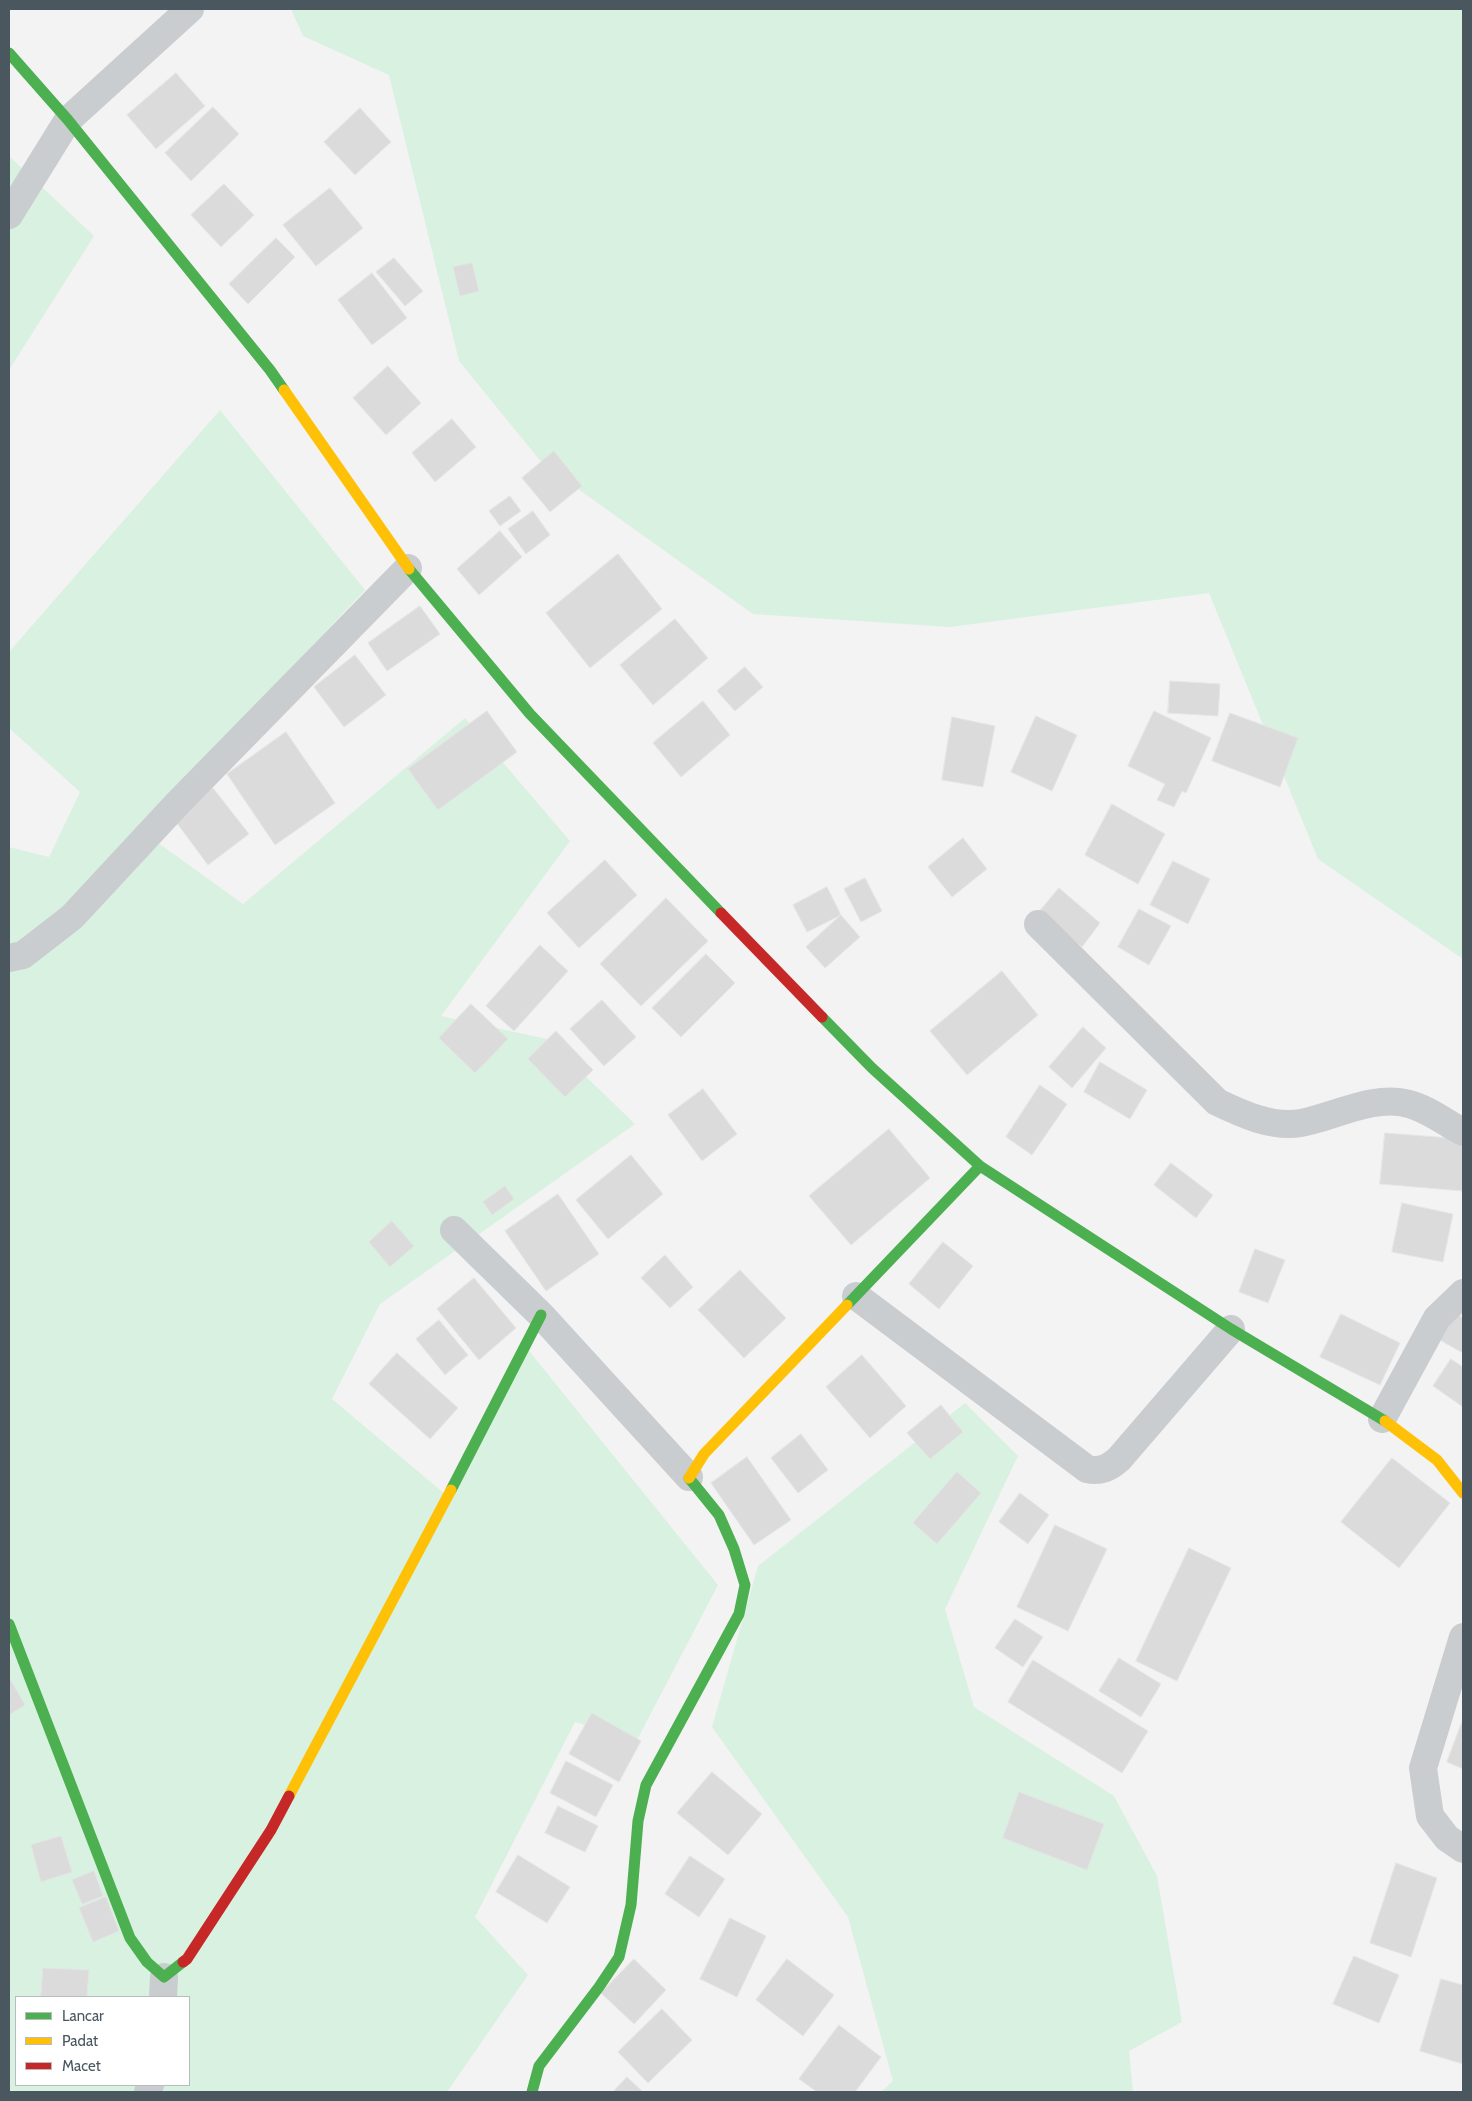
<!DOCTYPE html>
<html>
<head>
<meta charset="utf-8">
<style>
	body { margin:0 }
	#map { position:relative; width:1472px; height:2101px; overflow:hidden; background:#f3f3f3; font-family:Cabin,sans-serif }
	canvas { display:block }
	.frame { position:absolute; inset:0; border:10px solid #4a575f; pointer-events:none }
	.legend { position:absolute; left:15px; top:1996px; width:175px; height:90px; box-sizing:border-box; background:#fff; border:1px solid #b7bcbf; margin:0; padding:6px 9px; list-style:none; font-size:15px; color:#4a575f }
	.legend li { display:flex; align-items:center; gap:10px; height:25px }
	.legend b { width:25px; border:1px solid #b7bcbf }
</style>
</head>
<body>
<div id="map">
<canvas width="1472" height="2101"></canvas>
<div class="frame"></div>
<ul class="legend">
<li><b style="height:6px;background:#4caf50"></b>Lancar</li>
<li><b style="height:6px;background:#ffc107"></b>Padat</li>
<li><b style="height:6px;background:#c62828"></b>Macet</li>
</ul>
</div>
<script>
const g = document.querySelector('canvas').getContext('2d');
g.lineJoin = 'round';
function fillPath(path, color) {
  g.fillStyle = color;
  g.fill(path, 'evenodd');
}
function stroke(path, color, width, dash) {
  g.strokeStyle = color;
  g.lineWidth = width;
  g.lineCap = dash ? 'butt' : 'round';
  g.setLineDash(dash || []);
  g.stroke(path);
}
fillPath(new Path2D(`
	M291 9H1463V959L1318 859 1209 593 950 627 753 614 543 464 459 361 389 75 303 36Z
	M9 156 94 236 9 370Z
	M220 410 365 590 139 829 243 904 465 718 570 841 441 1016 547 1039 635 1124 380 1304 332 1399 445 1494 521 1341 718 1585 637 1740 575 1722 475 1917 528 1975 447 2092H9V847L49 857 80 792 9 728V652ZM16 1997H189V2085H16Z
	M965 1403 1018 1456 945 1609 974 1707 1114 1796 1157 1876 1182 2022 1129 2051 1133 2092H881L893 2081 848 1917 712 1727 758 1566Z`), '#d9f1e0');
const building = new Path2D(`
	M176 73 205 106 156 149 127 115Z
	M213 107 239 134 191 181 165 153Z
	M360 108 391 142 355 175 324 142Z
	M224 184 254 215 221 247 191 215Z
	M330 188 363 228 316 266 283 225Z
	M276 238 295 257 248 304 229 284Z
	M394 258 423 291 405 306 376 272Z
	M472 263 479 291 460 296 453 267Z
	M372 273 407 318 372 345 338 300Z
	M388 366 421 403 386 435 353 398Z
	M452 419 476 447 435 482 412 453Z
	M554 451 582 486 550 512 522 478Z
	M510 496 521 511 500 526 489 511Z
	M533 511 550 535 526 554 508 529Z
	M500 531 522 557 479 595 457 569Z
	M618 554 662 609 590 668 546 613Z
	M420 606 440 634 387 671 368 643Z
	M675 619 708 658 653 705 620 665Z
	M355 655 386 695 344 727 314 687Z
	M745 667 763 687 735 711 717 691Z
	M1170 681 1220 684 1218 716 1168 713Z
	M703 701 730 735 681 777 653 743Z
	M487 711 517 752 438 810 408 769Z
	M1154 711 1211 738 1186 793 1182 791 1174 807 1157 800 1165 784 1128 766Z
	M1230 713 1298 738 1280 787 1212 761Z
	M1036 716 1077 735 1052 791 1011 772Z
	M952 717 995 726 983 787 942 780Z
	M286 732 335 803 275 845 227 774Z
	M213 788 249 834 208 865 173 818Z
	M1112 804 1165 834 1138 884 1085 855Z
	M963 838 987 869 952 897 928 867Z
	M605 860 637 895 579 948 547 913Z
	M1173 861 1210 879 1188 924 1150 905Z
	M865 878 882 911 861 922 844 889Z
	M827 887 841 915 807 932 793 905Z
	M1059 888 1100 923 1082 947 1039 912Z
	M666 898 708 941 641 1006 600 964Z
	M1139 909 1171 926 1149 965 1118 947Z
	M841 915 860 937 825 968 806 947Z
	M540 945 568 971 514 1031 486 1006Z
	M706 954 735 983 681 1037 652 1008Z
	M1002 971 1038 1015 967 1075 930 1031Z
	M602 1000 636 1037 604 1066 570 1029Z
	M471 1004 508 1039 475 1073 439 1038Z
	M1083 1027 1106 1048 1072 1088 1049 1067Z
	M556 1031 593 1070 565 1097 528 1059Z
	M1100 1062 1147 1090 1130 1119 1084 1092Z
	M1040 1085 1067 1104 1032 1155 1006 1137Z
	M703 1089 737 1134 702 1161 668 1115Z
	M889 1129 930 1178 851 1245 809 1196Z
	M1385 1133 1463 1139V1191L1380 1184Z
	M631 1155 663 1194 608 1239 576 1200Z
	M1171 1163 1213 1195 1196 1218 1154 1185Z
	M505 1186 514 1199 492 1215 483 1202Z
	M558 1194 599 1254 546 1291 505 1231Z
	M1402 1203 1453 1214 1443 1262 1392 1252Z
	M392 1221 414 1246 390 1267 369 1242Z
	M943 1242 973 1266 939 1309 909 1284Z
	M1255 1249 1285 1260 1268 1303 1239 1292Z
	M665 1255 693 1287 670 1308 641 1278Z
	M740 1270 786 1318 744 1358 698 1310Z
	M474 1278 516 1328 479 1360 437 1309Z
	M1450 1310 1463 1318V1353L1436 1338Z
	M1341 1314 1400 1343 1380 1385 1320 1357Z
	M439 1320 468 1355 445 1375 416 1339Z
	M397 1353 458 1408 430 1439 369 1384Z
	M862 1355 906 1406 870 1438 826 1387Z
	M1451 1359 1463 1367V1407L1433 1386Z
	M941 1405 963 1432 930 1459 907 1433Z
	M801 1434 828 1470 798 1493 771 1458Z
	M747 1457 791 1520 754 1545 711 1483Z
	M1392 1458 1450 1503 1399 1568 1341 1522Z
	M957 1472 981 1493 937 1544 913 1523Z
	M1020 1493 1049 1515 1028 1544 999 1522Z
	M1055 1525 1107 1549 1068 1631 1017 1607Z
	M1189 1548 1231 1568 1177 1681 1136 1661Z
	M1015 1619 1043 1637 1023 1667 995 1648Z
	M1119 1658 1161 1684 1141 1717 1099 1691Z
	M1033 1660 1148 1731 1122 1773 1008 1702Z
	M9 1677 25 1705 9 1715Z
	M592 1713 641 1741 619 1782 569 1754Z
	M1462 1722H1463V1769L1447 1762Z
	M566 1761 613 1785 596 1817 550 1793Z
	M712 1772 762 1814 728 1855 677 1813Z
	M1019 1792 1104 1824 1087 1870 1003 1838Z
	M558 1806 598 1826 585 1852 545 1833Z
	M61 1836 72 1872 41 1882 31 1845Z
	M518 1855 570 1887 547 1923 496 1892Z
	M690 1856 725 1879 699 1917 665 1894Z
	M1396 1863 1437 1878 1411 1957 1370 1943Z
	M94 1871 103 1896 82 1904 72 1880Z
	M106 1897 119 1931 93 1942 79 1908Z
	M730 1918 766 1936 737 1997 700 1979Z
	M1354 1956 1399 1975 1379 2023 1333 2004Z
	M634 1959 666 1990 634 2024 601 1993Z
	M787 1959 834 1995 803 2036 756 2000Z
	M43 1968 89 1970 87 1997H41Z
	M1441 1979 1463 1985V2064L1420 2051Z
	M662 2009 692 2040 648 2083 618 2052Z
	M839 2025 881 2057 855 2092H817L799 2079Z
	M627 2077 643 2092H613Z`);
fillPath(building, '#dbdbdc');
stroke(building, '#e4e5e6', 1);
stroke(new Path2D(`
	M9 215 68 120 190 9
	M1038 924 1217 1102C1242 1114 1272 1128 1301 1123 1334 1117 1374 1094 1409 1104 1428 1109 1446 1123 1463 1132
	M9 958 23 955 72 917 177 804 408 568
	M454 1230 541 1315 689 1477
	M856 1296 1087 1469C1100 1472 1109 1468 1119 1459L1231 1329
	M1382 1419 1437 1318 1463 1293
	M1463 1637 1423 1768 1430 1816 1447 1838 1463 1849
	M163 1997 164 1977
	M148 2092 150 2085`), '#cacdcf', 28);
stroke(new Path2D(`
	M9 53 68 120 270 370 284 390
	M409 569 530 714 721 913
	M822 1017 872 1068 980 1166 1231 1329 1385 1421
	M847 1305 980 1166
	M451 1490 541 1315
	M9 1624 130 1938 147 1962 164 1977 183 1962
	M532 2092 539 2066 599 1987 619 1957 631 1905 638 1821 646 1785 739 1614 745 1585 734 1549 719 1515 689 1478`), '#4caf50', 11);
stroke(new Path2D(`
	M284 390 409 569
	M1385 1421 1437 1460 1463 1493
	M689 1478 704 1454 847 1305
	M289 1796 451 1490`), '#ffc107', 11);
stroke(new Path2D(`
	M721 913 822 1017
	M183 1962 187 1959 271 1830 289 1796`), '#c62828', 11);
</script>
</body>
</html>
